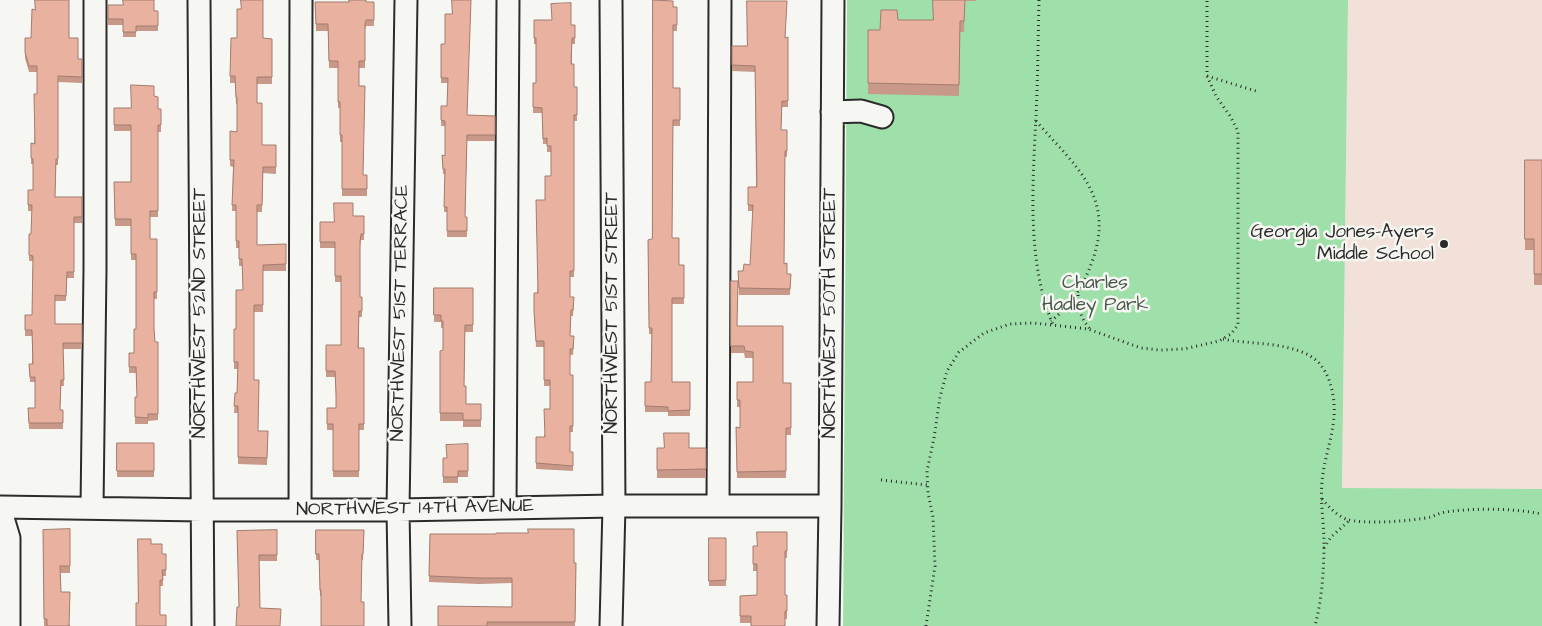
<!DOCTYPE html>
<html>
<head>
<meta charset="utf-8">
<style>
	body { margin:0 }
	canvas { display:block; background:#f6f6f2 }
</style>
</head>
<body>
<canvas width="1542" height="626"></canvas>
<script>
const g = document.querySelector('canvas').getContext('2d');
g.lineJoin = 'round';
function fillPath(path, color) {
  g.fillStyle = color;
  g.fill(path, 'evenodd');
}
function stroke(path, color, width, dash) {
  g.strokeStyle = color;
  g.lineWidth = width;
  g.lineCap = dash ? 'butt' : 'round';
  g.setLineDash(dash || []);
  g.stroke(path);
}
function label(font, color, halo, rows, align = 'center') {
  g.font = font + ' "Architects Daughter",sans-serif';
  g.lineWidth = 5;
  g.setLineDash([]);
  g.textBaseline = 'middle';
  g.strokeStyle = halo;
  g.fillStyle = color;
  for (const [text, x, y, turn = 0] of rows) {
    g.save();
    g.translate(x, y);
    g.rotate((+turn || 0) * Math.PI / 180);
    g.textAlign = isNaN(turn) ? turn : align;
    if (halo) g.strokeText(text, 0, 0);
    g.fillText(text, 0, 0);
    g.restore();
  }
}
fillPath(new Path2D(`
	M1348 0H1542V489H1342Z`), '#f2e1d9');
fillPath(new Path2D(`
	M847 0H1348L1342 488 1542 489V626H843Z`), '#9fe0aa');
const minor = new Path2D(`
	M199 0 203 626
	M611 0 614 506 611 626
	M832 112 861 111 882 117
	M718 506 720 0
	M0 507 203 510H398L614 506H830
	M0 508 9 538V626
	M92 508 95 269V0
	M505 508 508 0
	M300 510 301 0
	M400 626 398 510 406 0
	M828 626 830 506 833 0`);
stroke(minor, '#2b2b2b', 25);
stroke(new Path2D(`
	M1039 0C1038 38 1038 76 1036 114 1033 184 1026 260 1053 325
	M1207 76 1256 91
	M1036 121C1075 166 1116 196 1092 262 1082 288 1073 303 1051 321
	M1078 295C1078 309 1081 319 1091 330
	M1223 339C1251 345 1296 341 1318 362 1328 372 1333 389 1334 404 1336 430 1324 456 1322 482 1320 502 1324 523 1324 543 1324 570 1322 599 1315 626
	M881 480 927 485
	M1322 499C1329 507 1336 515 1346 519 1363 525 1412 521 1431 517 1436 515 1440 513 1445 512 1476 508 1511 508 1542 514
	M1324 548 1331 537 1350 520
	M926 626 935 566 933 517 928 493 927 471 934 438 940 397 947 371 959 352 984 333 1010 324 1034 323 1088 329 1141 348 1160 350 1184 349 1219 341 1231 334 1238 325V131L1230 116 1216 96 1207 76V0`), '#2b2b2b', 3, [1, 4]);
stroke(minor, '#f6f6f2', 21);
fillPath(new Path2D(`
	M933 0H976V1H965L964 32H960L959 96 868 94V30H880L898 20H933Z
	M315 2H374V26H366L365 30V68H359V86L363 175H367V196H342V142H340V108H338V68H329L328 31H316Z
	M108 5 158 11V31H136V37H123V25H108Z
	M673 7H677V31H673V88H680V126H673L672 238 679 265H684V304H672V382H690V416H668V412H645V382H651L652 334H649V331L648 240 652 239Z
	M534 20 571 25 575 38V44H572V64L574 87H577V121H574V277H570V297L574 303 573 316H571L570 336 574 342 573 355H570V375H573V432H570V452H573V471L536 469V437H544L550 409V386H544V347H536L534 317 537 293 545 200 551 176V152H547V144H543L542 113H533V83H536V44H534Z
	M788 37V107H782L781 130H787V157H785L784 264 787 274H791L790 295H739L738 271H743L750 265 753 211H748V187H756L755 72 732 71V46H747Z
	M69 38 78 59H82V83L58 82V165H56L55 197H82V223H74V278H67L66 301H55V324H82V349H63L64 386H61L60 410H63V429H29L28 408H35V382H30L29 364H32V336H25V315H32L33 261H29V239L31 234 32 211H28V190H33V164H31V143L34 144 37 94V72H29L25 58V52Z
	M263 38 272 39V84H257V103L262 145H276V174L263 173 262 212H257V245L286 244V271H263V312H254V380L258 431H268L267 465 238 464V413H234L235 393H237L238 369H234V329H236L243 290 242 266H239V248H236V211H232L233 167 230 166V131L237 132V104H236L235 83H230V76Z
	M441 44H445L467 115 495 116V141H467L465 217H467V237H447V212H444L445 174H443L442 155 445 156V126H441V106H447L448 83H441Z
	M154 96 158 109H161V132H158V217H150V239H157V299H154V329L155 342H158V420L148 421V424H135V397H137L136 373H129V353H134L136 329V260H131V226H115L114 182H131V131H114V108H131Z
	M1525 160H1542V285H1534V250H1525Z
	M353 216H364V240H361L360 248V297L362 310V317H359V348H364V430H359V477H333V430H327V408H336V397L335 377H326V345H341V282H335V248H320V222H334Z
	M731 281 737 326 783 383H791V435H786V478H737L736 427 740 428V407H737V382H753V358H745L744 353H731Z
	M434 288H473V332H465L464 386 466 404H481V427H463V421H440V351L443 350V328H441V322H434Z
	M117 443H154V477H117Z
	M468 444V477H458V483H443V458H447Z
	M657 448H706V478H657Z
	M70 529V573H60L61 592 70 626H44L43 530Z
	M277 530V561H259L260 608 239 607 237 531Z
	M316 530H364L363 560H362L321 596H320L319 560H316Z
	M787 532V558H785V595H787V619L751 623H740V596L757 595V571H753V546H757Z
	M430 534 576 563 575 626H438L512 607V583L479 584 429 582Z
	M709 538H726V586H709Z
	M151 544 162 554H166V576H163V586H160V615L166 626 138 603Z`), '#c89889');
const building = new Path2D(`
	M35 0H69V38H78V59H82V77L58 76V159H56L55 197H82V217H74V272H67L66 296 55 295V324H82V343H63L64 380H61L60 410H63V423H29L28 408H35V377H30L29 364H33L32 330H25V315H32L33 256 29 255V234H31L32 205H28V190H33V159L31 158V143L35 144 34 94H37V66H29L25 52V38H31L32 9 35 10Z
	M123 0H154V11H158V26H136V32H123V19H108V5H123Z
	M241 0H263V38L272 39V77H257V103H262V145H276V167H263L262 205H257V245L286 244V264L263 265V305H254V380H259L258 431H268L267 458 238 457V406H234L235 393H237L238 362H234V329H236V290H243L242 259H239V241H236V205H232L234 160H230V131L237 132V97H236L235 76H230L231 38H237V9H241Z
	M349 0H366V2H374V20H366L365 24V61H359V86H365L363 175H367V189H342V135H340V102H338V61H329L328 24H316L315 2H349Z
	M452 0H471L467 115 495 116V135H467L465 217H467V231H447V207H444L445 169H443L442 155 445 156V121L441 120V106H447L448 78H441V44H445V14H452Z
	M653 0 673 1V7H677V25H673V88H680V120H673L672 238H679V265H684V298H672V382H690V410L668 411V407L645 406V382H651L652 328H649V325L648 240 652 239Z
	M933 0H965L964 21H960L959 85 868 83V30H880L881 10H897L898 20H933Z
	M747 1H787L785 38 788 37V101H782L781 130H787V151H785L784 264 787 263V274H791L790 289 739 288 738 271H743L744 264 750 265 753 205H748V187H757L755 66 732 65V46H747Z
	M571 3V25H575V38H572L571 64H574V87H577V115H574V271H570V297H574L573 310H571L570 336H574L573 349H570V375H573V426H570V452H573V466L536 463V437H545L544 409H550V380H544V341H536L534 311V293H538L536 200H545V176H551V146H547V138L543 139 542 108 533 107V83H536V38H534V20H552L551 4Z
	M131 85 154 86V96L158 97V109H161V125H158V211H150V239H157V292H154V329L155 342H158V414H148V418L135 417V397H137L136 367H129V353H134V329H136V254H131V219H115L114 182H131V125H114V108H131Z
	M1525 160H1542V274H1534V239H1525Z
	M334 203H353V216H364V234H361L360 242V297H362V311H359L358 348H364V424H359V471H333V424H327V408H336V393L335 371H326V345H341V276H335V242H320V222H334Z
	M731 281H738L737 326H783V383H791V428H786V471L737 472 736 427 740 428V400H737V382H753V352L745 351 744 346H731Z
	M434 288H473V325H465L464 386H466V404H481V420H463V413H440V351L443 350V321H441V315H434Z
	M664 433H689V448H706V469L657 470V448H664Z
	M117 443H154V471H117Z
	M468 444V471H458V477H443V458H447L446 445Z
	M70 529V566H60L61 592H70L69 626H47V619H44L43 530Z
	M528 529H574V563H576L575 622H487V626H438V606L512 607V578H479L429 576 430 534H496V533H528Z
	M277 530V555H259L260 608 281 609 280 626H236L237 607H239L237 531Z
	M316 530H364L363 554H362L361 602H364V626H321V590H320L319 554H316Z
	M757 532H787V551H785V595H787V611H785V626H751V616H740V596L757 595V564H753V546H757Z
	M709 538H726V580L709 581Z
	M138 539H151V544H162V554H166V570H162L163 580H160V615H166V626H136V603H138Z`);
fillPath(building, '#e9b19f');
stroke(building, '#a37c6f', 1);
for (const [x, y, r, color] of [
	[1444,244,5,"#2b2b2b"]
]) {
  const dot = new Path2D();
  dot.arc(x, y, r, 0, 2 * Math.PI);
  g.fillStyle = color;
  g.fill(dot);
  stroke(dot, '#f6f6f2', 2);
}
label('19px', '#2b2b2b', '#f6f6f2', [
	["Georgia Jones-Ayers",1434,233],
	["Middle School",1434,255]
], 'right');
label('19px', '#48584b', '#f6f6f2', [
	["Charles",1095,284],
	["Hadley Park",1095,306]
]);
label('19px', '#2b2b2b', '#f6f6f2', [
	["NORTHWEST 52ND STREET",201,313,-90],
	["NORTHWEST 51ST TERRACE",401,313,-89],
	["NORTHWEST 51ST STREET",613,313,-90],
	["NORTHWEST 50TH STREET",831,313,-90],
	["NORTHWEST 14TH AVENUE",415,509,-1]
]);
</script>
</body>
</html>
